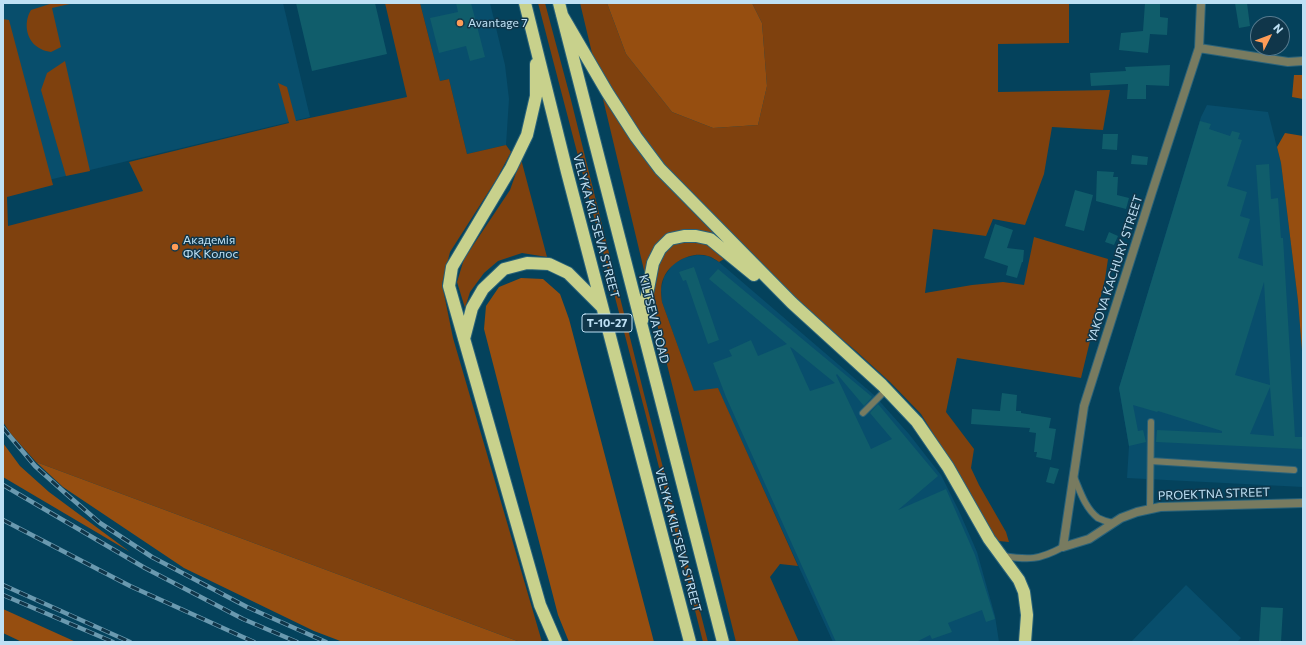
<!DOCTYPE html>
<html>
<head>
<meta charset="utf-8">
<style>
	body { margin:0 }
	#map { position:relative; width:1306px; height:645px; overflow:hidden; background:#04425c; font-family:Commissioner,sans-serif }
	canvas { display:block }
	.frame { position:absolute; inset:0; border:4px solid #bee0f4; pointer-events:none }
	.north { position:absolute; left:1250px; top:16px; width:40px; height:40px; box-sizing:border-box; background:#10364a; border:1px solid #567a8e; border-radius:50%; rotate:48deg; font-size:11px; font-weight:700; line-height:16px; text-align:center; color:#bee0f4 }
	.north::after { content:''; display:block; margin:auto; width:14px; height:18px; background:#fe9c57; clip-path:polygon(50% 0,100% 100%,50% 72%,0 100%) }
</style>
</head>
<body>
<div id="map">
<canvas width="1306" height="645"></canvas>
<div class="frame"></div>
<div class="north">N</div>
</div>
<script>
const g = document.querySelector('canvas').getContext('2d');
g.lineJoin = 'round';
function fillPath(path, color) {
  g.fillStyle = color;
  g.fill(path, 'evenodd');
}
function stroke(path, color, width, dash) {
  g.strokeStyle = color;
  g.lineWidth = width;
  g.lineCap = dash ? 'butt' : 'round';
  g.setLineDash(dash || []);
  g.stroke(path);
}
function label(font, color, halo, rows, align = 'center') {
  g.font = font + ' Commissioner,sans-serif';
  g.lineWidth = 3;
  g.setLineDash([]);
  g.textBaseline = 'middle';
  g.strokeStyle = halo;
  g.fillStyle = color;
  for (const [text, x, y, turn = 0] of rows) {
    g.save();
    g.translate(x, y);
    g.rotate((+turn || 0) * Math.PI / 180);
    g.textAlign = isNaN(turn) ? turn : align;
    if (halo) g.strokeText(text, 0, 0);
    g.fillText(text, 0, 0);
    g.restore();
  }
}
fillPath(new Path2D(`
	M3 3H283L310 117 3 191Z
	M420 3H490L505 65 509 99 506 145 467 154 449 79 440 81Z
	M1207 105 1268 112 1281 163 1298 301 1303 363V487L1127 478 1129 446 1119 388 1201 117Z
	M697 255 708 256 719 262 874 395 909 434 941 475 959 511 977 552 995 616 999 642H833L718 389 694 392 662 302 661 289 664 277 673 264 684 258Z
	M1186 585 1241 638 1237 642H1131Z`), '#084e6c');
fillPath(new Path2D(`
	M53 3H74L52 8 61 47 51 52C48 51 44 51 41 49 26 42 23 23 31 10Z
	M385 3H420L440 81 449 79 467 154 506 145 511 152 496 180 450 252 442 284 453 338 542 642H520L36 462 11 434 3 422V19L9 20 53 185 7 197 8 226 143 191 129 162 289 123 278 83 287 87 296 121 407 97Z
	M538 3H545L571 100 644 394 708 642H703L645 412Z
	M580 3H607L626 54 672 112 713 128 758 125 767 86 762 23 752 3H1069V43L998 44V92L1110 90 1103 130 1052 127 1044 174 1025 225 993 219 986 236 933 229 925 293 972 285 1003 282 1024 285 1034 237 1108 259 1105 279 1081 378 957 358 946 412 974 449 971 468 979 485 1006 532 1009 542 999 541 989 531 954 467 921 414 890 382 856 351 796 300 745 247 719 262C716 260 712 257 708 256 691 251 671 262 664 277 660 285 661 293 662 302L694 391 718 388 798 566 780 564 770 577 799 642H736L655 316Z
	M65 61 90 171 66 176 41 90 47 73Z
	M521 159 547 257 522 253 498 261 484 273 470 292 465 308 457 282 464 259 510 190Z`), '#7f410e');
fillPath(new Path2D(`
	M607 3H752L762 23 767 86 758 125 713 128 672 112 626 54Z
	M1294 75H1303V99L1292 97Z
	M1285 133 1303 136V363L1298 301 1281 163 1277 147Z
	M521 278 543 279 560 294 569 319 654 642H569L558 615 484 329 486 306 499 287Z
	M3 443 20 466 49 492 130 552 3 477Z
	M36 462 520 642H343L314 631 184 568 63 487Z
	M3 609 76 642H22L3 633Z`), '#964e10');
fillPath(new Path2D(`
	M296 3H375L387 54 312 71Z
	M456 3H471L485 57 470 61 466 46 439 53 430 18 458 12Z
	M1145 3H1160V17L1168 18 1167 35 1150 34 1148 53 1119 50 1121 33 1143 31Z
	M1235 3H1247L1250 26 1239 28Z
	M1170 65 1169 86 1146 85V99H1127L1128 84 1091 86 1090 73 1126 71 1125 67Z
	M1200 121 1211 124 1209 129 1230 136 1232 131 1240 133 1238 139 1242 140 1227 186 1247 192 1240 216 1250 219 1238 258 1263 266 1256 165 1269 164 1271 199 1278 198 1281 238H1283L1295 437H1303V449L1156 442 1157 430 1222 433V431L1158 411 1157 412 1133 405 1138 431 1143 430 1146 442 1129 446 1119 388ZM1264 282 1269 370 1270 385 1235 375ZM1270 387 1274 436 1250 434Z
	M1103 134H1118L1117 150 1102 149Z
	M1132 155 1148 157 1147 165 1131 164Z
	M1097 171 1114 172 1113 177H1118L1117 195 1129 198 1126 209 1096 201Z
	M1075 190 1093 195 1084 231 1065 226Z
	M995 224 1013 230 1007 248 1024 250 1023 262H1022L1017 278 1006 275 1008 266 984 258Z
	M1109 232 1118 236 1114 245 1105 242Z
	M694 267 719 340 708 344 686 280 683 281 679 272Z
	M718 269 871 396 872 397 864 406 837 374 836 375 871 449 892 439 870 413 878 404 938 476 898 510 946 489 975 555 995 619 986 622 982 610 948 623 952 632 932 639 930 635 916 642H836L726 397 713 363 732 356 729 350 751 340 758 356 787 344 709 279ZM790 347 792 348 835 383 810 391Z
	M1002 393 1017 395 1016 411H1021V413L1051 418 1049 428 1056 429 1051 460 1036 457 1037 452H1034L1036 433 1029 432 1030 428 971 424 972 409 1000 411Z
	M1050 467 1059 469 1054 484 1046 482Z
	M1261 607 1283 608 1281 642H1259Z`), '#105d6b');
const lane = new Path2D(`
	M863 413 887 389
	M1151 461 1294 470
	M1074 477C1080 491 1085 508 1098 518 1102 520 1108 522 1113 523
	M1150 509 1151 422
	M1003 556C1029 560 1039 560 1063 547`);
const street = new Path2D(`
	M1201 3 1199 48 1152 192 1084 406 1063 547 1089 539 1121 518 1137 512 1160 507 1303 503
	M1199 48 1288 62 1303 61`);
const highway = new Path2D(`
	M525 3 567 172 690 642
	M559 3 723 642
	M562 15 607 92 636 137 660 169 792 303 882 385 917 422 948 467 989 539 1019 580 1024 592 1027 615 1025 642
	M536 64V96L527 135 511 168 452 267 449 286 540 605 556 642
	M642 321 653 263 660 249 670 239 684 236H696L710 239 754 275
	M464 339 472 308 483 289 504 269 527 263 549 264 568 273 602 307`);
stroke(lane, '#29627a', 8);
stroke(street, '#29627a', 10);
stroke(highway, '#29627a', 14);
stroke(lane, '#787b60', 6);
stroke(street, '#787b60', 8);
stroke(highway, '#c8d18c', 12);
const rail = new Path2D(`
	M3 428 35 466 64 492 100 523 152 557 247 607 326 642
	M3 485 145 568 243 619 297 642
	M3 520 130 586 254 642
	M3 585 130 642
	M3 595 113 642`);
stroke(rail, '#6a99af', 4.5);
stroke(rail, '#10364a', 3, [9]);
for (const [x, y, r, color] of [
	[460,23,4,"#fe9c57"],
	[175,247,4,"#fe9c57"]
]) {
  const dot = new Path2D();
  dot.arc(x, y, r, 0, 2 * Math.PI);
  g.fillStyle = color;
  g.fill(dot);
  stroke(dot, '#10364a', 1.5);
}
for (const [x, y, w] of [
	[607,323,50]
]) {
  const box = new Path2D();
  box.roundRect(x - w / 2, y - 9, w, 18, 3);
  g.fillStyle = '#10364a';
  g.fill(box);
  stroke(box, '#bee0f4', 1);
}
label('bold 11px', '#bee0f4', null, [
	["Т-10-27",607,323]
]);
label('12px', '#bee0f4', '#10364a', [
	["Avantage 7",468,23],
	["Академія",183,240],
	["ФК Колос",183,254]
], 'left');
label('12px', '#bee0f4', '#10364a', [
	["VELYKA KILTSEVA STREET",596,226,75],
	["YAKOVA KACHURY STREET",1115,269,-72],
	["KILTSEVA ROAD",654,319,76],
	["PROEKTNA STREET",1214,494,-2],
	["VELYKA KILTSEVA STREET",678,540,75]
]);
</script>
</body>
</html>
